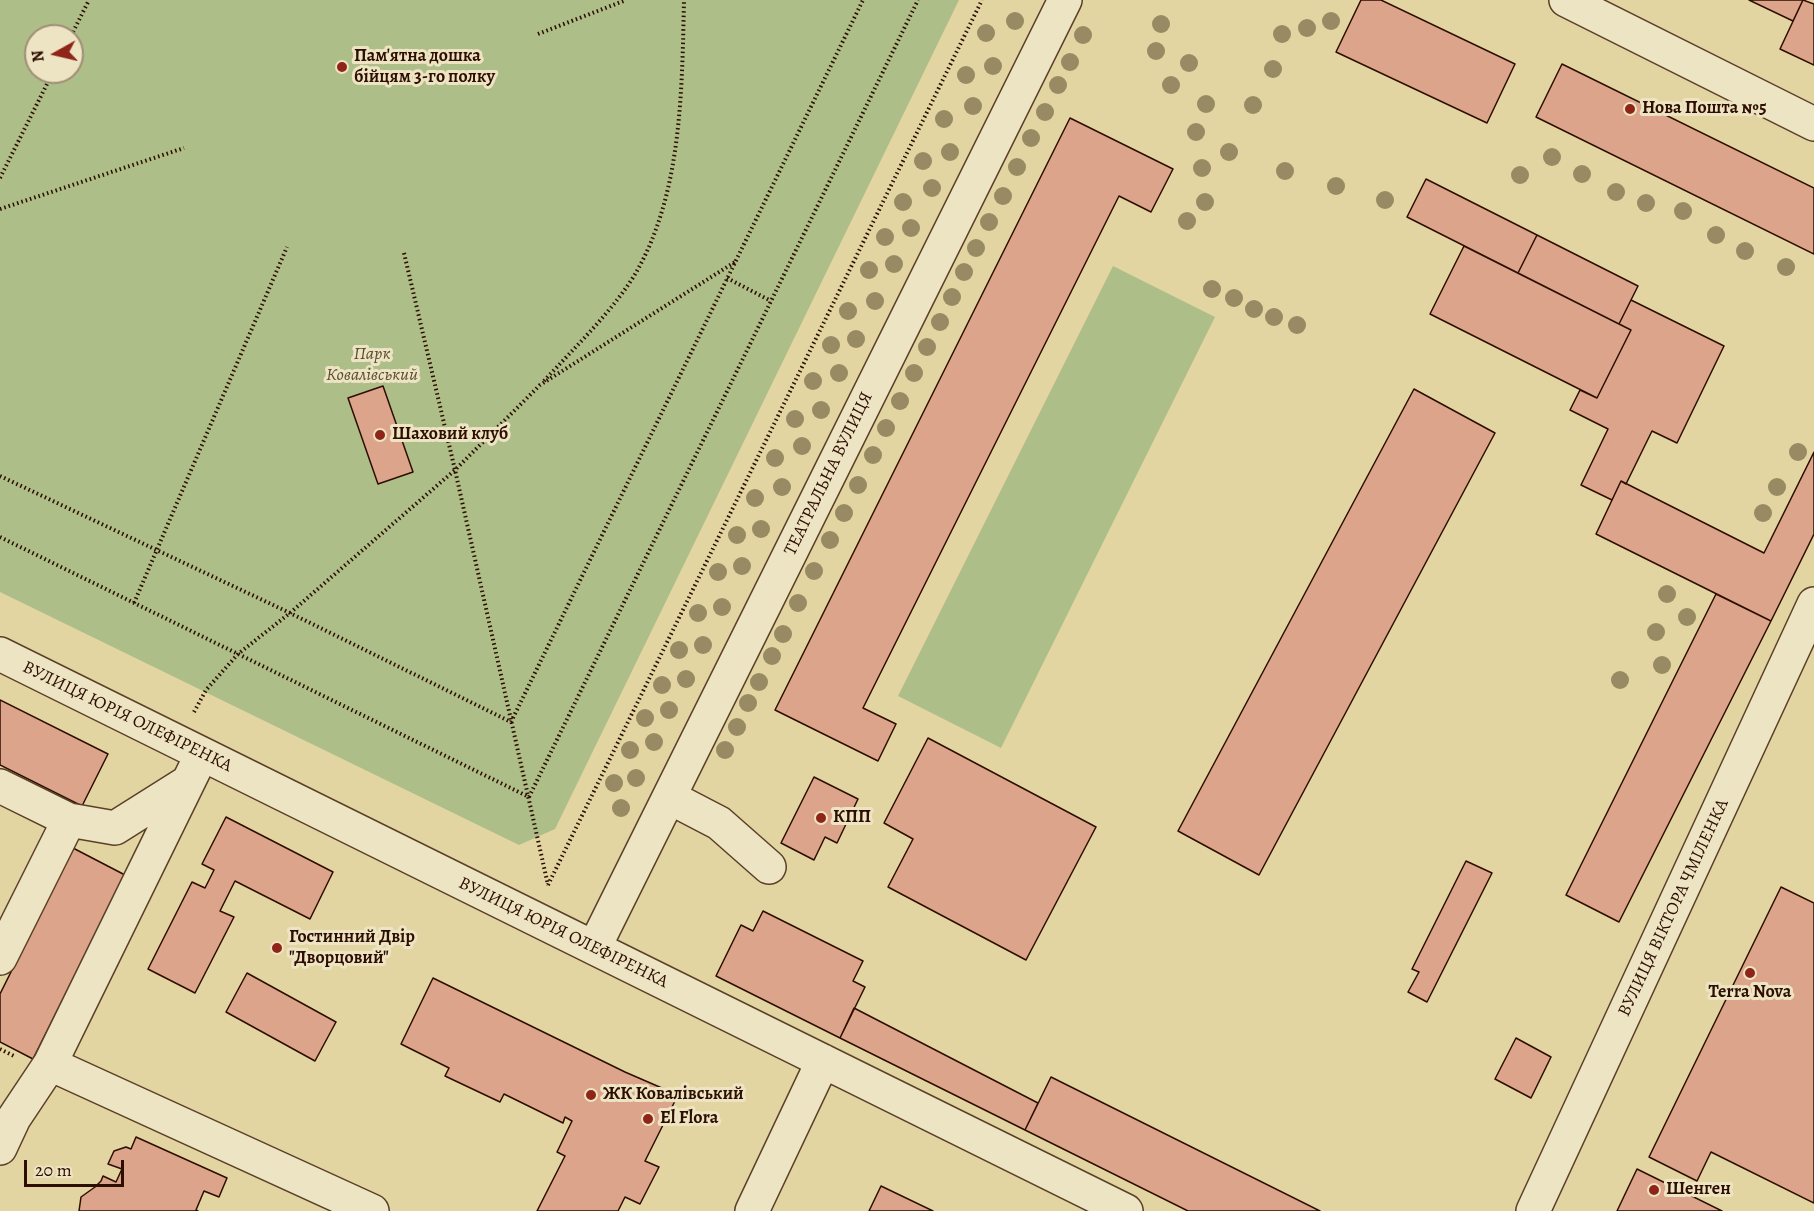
<!DOCTYPE html>
<html>
<head>
<meta charset="utf-8">
<style>
	body { margin:0 }
	#map { position:relative; width:1814px; height:1211px; overflow:hidden; background:#e3d5a2; font-family:Alegreya,serif }
	canvas { display:block }
	.north { position:absolute; left:24px; top:24px; width:60px; height:60px; box-sizing:border-box; background:#ede4c3; border:2px solid #a08e75; border-radius:50%; rotate:262deg; font-size:16px; font-weight:700; line-height:24px; text-align:center; color:#2d0e00 }
	.north::after { content:''; display:block; margin:auto; width:21px; height:27px; background:#8f2418; clip-path:polygon(50% 0,100% 100%,50% 72%,0 100%) }
	.scale { position:absolute; left:24px; top:1160px; width:100px; height:27px; box-sizing:border-box; border:3px solid #2d0e00; border-top:0; padding-left:8px; font-size:18px; line-height:21px; white-space:nowrap; color:#2d0e00; -webkit-text-stroke:4px #ede4c3; paint-order:stroke }
</style>
</head>
<body>
<div id="map">
<canvas width="1814" height="1211"></canvas>
<div class="north">N</div>
<div class="scale">20 m</div>
</div>
<script>
const g = document.querySelector('canvas').getContext('2d');
g.lineJoin = 'round';
function fillPath(path, color) {
  g.fillStyle = color;
  g.fill(path, 'evenodd');
}
function stroke(path, color, width, dash) {
  g.strokeStyle = color;
  g.lineWidth = width;
  g.lineCap = dash ? 'butt' : 'round';
  g.setLineDash(dash || []);
  g.stroke(path);
}
function label(font, color, halo, rows, align = 'center') {
  g.font = font + ' Alegreya,serif';
  g.lineWidth = 6;
  g.setLineDash([]);
  g.textBaseline = 'middle';
  g.strokeStyle = halo;
  g.fillStyle = color;
  for (const [text, x, y, turn = 0] of rows) {
    g.save();
    g.translate(x, y);
    g.rotate((+turn || 0) * Math.PI / 180);
    g.textAlign = isNaN(turn) ? turn : align;
    if (halo) g.strokeText(text, 0, 0);
    g.fillText(text, 0, 0);
    g.restore();
  }
}
fillPath(new Path2D(`
	M0 0H959L555 829 519 845 0 592ZM36 36H72V72H36Z
	M1113 266 1215 317 1001 748 898 696Z`), '#aebe89');
const building = new Path2D(`
	M1361 0H1381L1515 64 1487 123 1336 52Z
	M1749 0H1803L1793 21Z
	M1803 0 1814 4V65L1780 49Z
	M1562 64 1814 188V254L1536 117Z
	M1070 118 1173 169 1151 212 1119 196 863 708 896 724 878 761 775 710Z
	M1426 179 1537 235 1518 273 1407 217Z
	M1537 235 1638 286 1619 324 1518 273Z
	M1464 246 1631 330 1597 398 1430 314Z
	M1631 300 1724 346 1677 443 1652 431 1626 484 1621 481 1612 500 1581 485 1608 429 1570 410 1580 390 1597 398 1631 330 1619 324Z
	M383 386 413 472 378 484 348 398Z
	M1414 389 1495 433 1259 875 1178 831Z
	M1814 452V534L1771 621 1596 534 1621 481 1764 553Z
	M1716 594 1771 621 1619 922 1566 895Z
	M0 700 108 754 82 806 0 765Z
	M928 738 1096 827 1026 960 888 887 913 839 884 823Z
	M814 777 858 799 837 843 825 837 814 860 781 843Z
	M226 817 333 872 310 919 235 881 220 911 234 917 195 993 148 969 192 882 205 888 214 870 202 864Z
	M73 848 125 875 33 1059 0 1042V994Z
	M1466 861 1492 873 1427 1002 1408 992 1419 972 1412 969Z
	M1781 887 1814 903V1203L1711 1152 1697 1181 1649 1157Z
	M763 911 863 961 853 981 865 987 840 1038 716 976 741 925 753 931Z
	M247 973 336 1022 315 1061 226 1012Z
	M433 978 625 1072 678 1095 645 1161 659 1167 640 1204 625 1197 618 1211H537L565 1156 557 1152 572 1121 565 1117 563 1123 504 1094 500 1102 445 1076 449 1068 401 1044Z
	M854 1008 1038 1103 1025 1130 840 1038Z
	M1516 1038 1551 1057 1531 1098 1495 1079Z
	M1051 1077 1320 1211H1188L1025 1130Z
	M136 1137 227 1178 219 1197 204 1191 196 1210 198 1211H79L81 1197 95 1187 101 1181 103 1176 116 1182 122 1169 108 1164 114 1151 126 1147 131 1149Z
	M1637 1169 1722 1211H1617Z
	M881 1186 933 1211H869Z`);
fillPath(building, '#dca48a');
stroke(building, '#2d0e00', 1.5);
const minor = new Path2D(`
	M1566 0 1814 124
	M0 654 1126 1211
	M0 786 69 820 0 958
	M669 797 719 823 769 867
	M69 820 115 828 188 782
	M594 948 1065 0
	M50 1064 372 1211
	M0 1148 14 1118 50 1064 202 754
	M752 1211 823 1061
	M1533 1211 1814 604`);
stroke(minor, '#5a4028', 36);
stroke(new Path2D(`
	M538 34 626 0
	M71 36 89 0
	M0 178 53 72
	M0 209 184 148
	M404 253 455 470 548 885
	M727 278 771 301
	M544 381C574 348 617 307 638 269 682 190 682 88 684 0
	M0 476 290 613 511 722 863 0
	M0 537 529 797 918 0
	M134 603 287 247
	M194 712 206 690 238 654 290 613 455 470 540 385 735 262
	M548 885 982 0
	M0 1049 14 1056`), '#2d0e00', 4, [1.5, 3]);
stroke(minor, '#ede4c3', 33);
g.fillStyle = '#988a63';
for (const [x, y] of [
	[1015,21],
	[1331,21],
	[1161,24],
	[1307,28],
	[986,33],
	[1282,34],
	[1083,35],
	[1156,51],
	[1070,62],
	[1189,63],
	[993,66],
	[1273,69],
	[966,75],
	[1058,85],
	[1171,85],
	[1206,104],
	[1253,105],
	[973,106],
	[1045,112],
	[944,119],
	[1196,132],
	[1031,138],
	[950,152],
	[1229,152],
	[1552,157],
	[923,161],
	[1017,167],
	[1202,168],
	[1285,171],
	[1582,174],
	[1520,175],
	[1336,186],
	[932,188],
	[1616,192],
	[1003,196],
	[1385,200],
	[903,202],
	[1205,202],
	[1646,203],
	[1683,211],
	[1187,221],
	[989,222],
	[911,228],
	[1716,235],
	[885,237],
	[976,248],
	[1745,251],
	[894,264],
	[1786,267],
	[869,270],
	[964,272],
	[1212,289],
	[952,297],
	[1234,298],
	[875,301],
	[1254,309],
	[848,311],
	[1274,317],
	[940,322],
	[1297,325],
	[856,339],
	[831,345],
	[927,347],
	[839,373],
	[914,373],
	[813,381],
	[900,401],
	[821,410],
	[795,419],
	[886,428],
	[802,446],
	[1798,452],
	[873,455],
	[775,458],
	[858,485],
	[782,487],
	[1777,487],
	[755,498],
	[844,513],
	[1763,513],
	[761,529],
	[737,535],
	[830,540],
	[742,566],
	[814,571],
	[718,572],
	[1667,594],
	[798,603],
	[722,607],
	[698,613],
	[1687,617],
	[1656,632],
	[783,634],
	[703,645],
	[679,650],
	[772,656],
	[1662,665],
	[686,679],
	[1620,680],
	[759,682],
	[662,685],
	[748,703],
	[669,710],
	[645,718],
	[737,727],
	[654,742],
	[630,750],
	[725,750],
	[636,778],
	[614,783],
	[621,808]
]) {
  g.beginPath();
  g.arc(x, y, 9, 0, 2 * Math.PI);
  g.fill();
}
for (const [x, y, r, color] of [
	[342,67,6,"#8f2418"],
	[1630,109,6,"#8f2418"],
	[380,435,6,"#8f2418"],
	[821,818,6,"#8f2418"],
	[277,948,6,"#8f2418"],
	[1750,973,6,"#8f2418"],
	[591,1095,6,"#8f2418"],
	[648,1119,6,"#8f2418"],
	[1654,1190,6,"#8f2418"]
]) {
  const dot = new Path2D();
  dot.arc(x, y, r, 0, 2 * Math.PI);
  g.fillStyle = color;
  g.fill(dot);
  stroke(dot, '#ede4c3', 2);
}
label('bold 18px', '#2d0e00', '#ede4c3', [
	["Пам'ятна дошка",354,57],
	["бійцям 3-го полку",354,78],
	["Нова Пошта №5",1642,109],
	["Шаховий клуб",392,435],
	["КПП",833,818],
	["Гостинний Двір",289,938],
	["\"Дворцовий\"",289,959],
	["Terra Nova",1750,993,"center"],
	["ЖК Ковалівський",603,1095],
	["El Flora",660,1119],
	["Шенген",1666,1190]
], 'left');
label('italic 18px', '#5a4c30', '#ede4c3', [
	["Парк",372,355],
	["Ковалівський",372,376]
]);
label('18px', '#2d0e00', '#ede4c3', [
	["ТЕАТРАЛЬНА ВУЛИЦЯ",829,474,-64],
	["ВУЛИЦЯ ЮРІЯ ОЛЕФІРЕНКА",127,717,26],
	["ВУЛИЦЯ ВІКТОРА ЧМІЛЕНКА",1674,908,-65],
	["ВУЛИЦЯ ЮРІЯ ОЛЕФІРЕНКА",563,933,26]
]);
</script>
</body>
</html>
